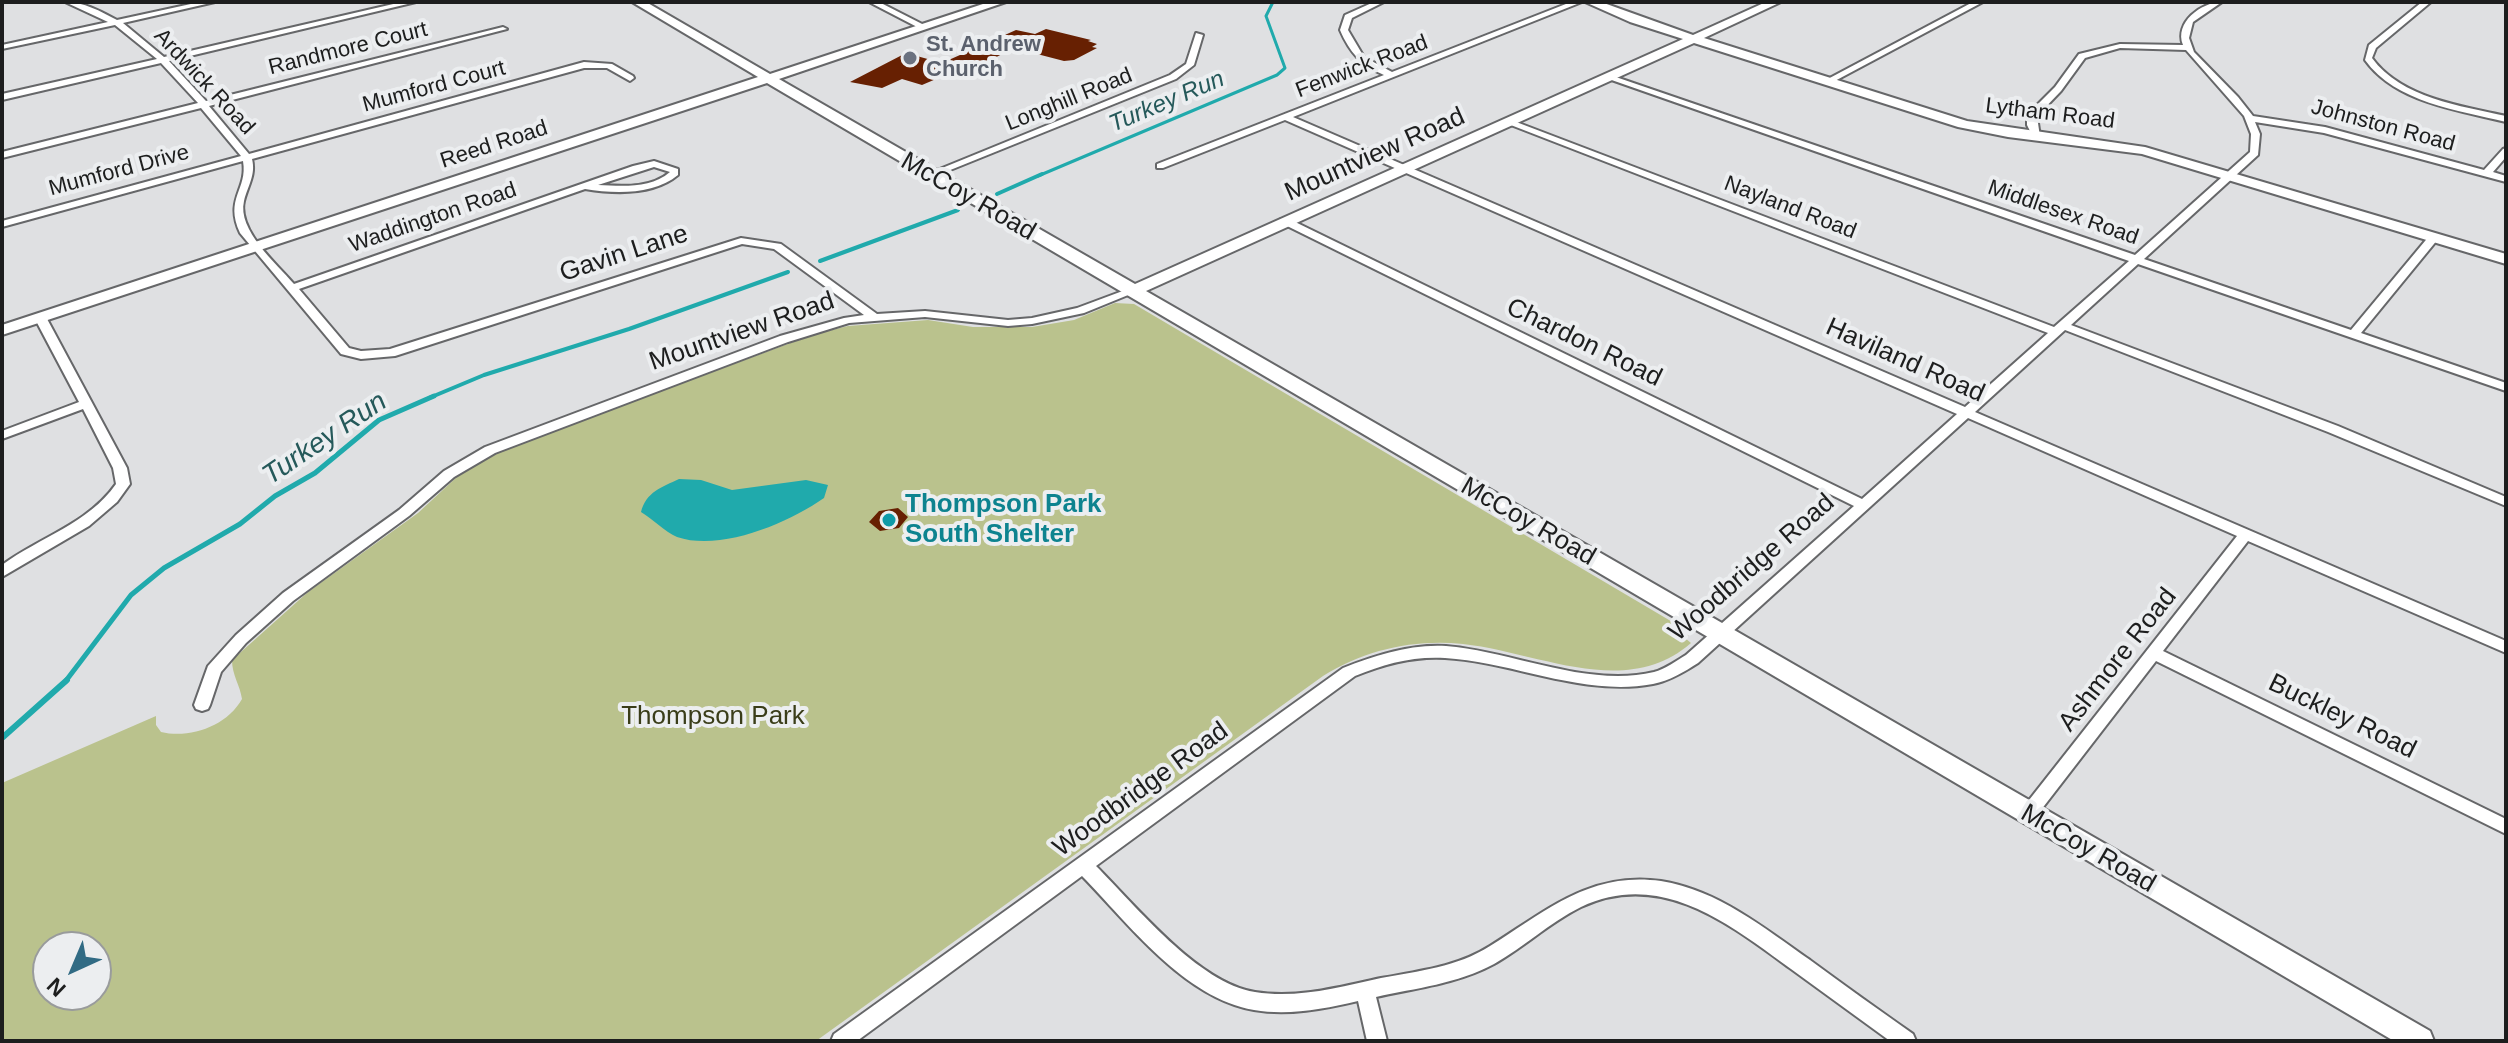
<!DOCTYPE html>
<html>
<head>
<meta charset="utf-8">
<style>
	body { margin:0 }
	#map { position:relative; width:2508px; height:1043px; overflow:hidden; background:#dfe0e2; font-family:Helvetica,sans-serif }
	canvas { display:block }
	.frame { position:absolute; inset:0; border:4px solid #1d1e1e; pointer-events:none }
	.north { position:absolute; left:32px; top:931px; width:80px; height:80px; box-sizing:border-box; background:#eceef0; border:2px solid #999b9c; border-radius:50%; rotate:224deg; font-size:22px; font-weight:700; line-height:32px; text-align:center; color:#1d1e1e }
	.north::after { content:''; display:block; margin:auto; width:28px; height:36px; background:#316b84; clip-path:polygon(50% 0,100% 100%,50% 72%,0 100%) }
</style>
</head>
<body>
<div id="map">
<canvas width="2508" height="1043"></canvas>
<div class="frame"></div>
<div class="north">N</div>
</div>
<script>
const g = document.querySelector('canvas').getContext('2d');
g.lineJoin = 'round';
function fillPath(path, color) {
  g.fillStyle = color;
  g.fill(path, 'evenodd');
}
function stroke(path, color, width, dash) {
  g.strokeStyle = color;
  g.lineWidth = width;
  g.lineCap = dash ? 'butt' : 'round';
  g.setLineDash(dash || []);
  g.stroke(path);
}
function label(font, color, halo, rows, align = 'center') {
  g.font = font + ' Helvetica,sans-serif';
  g.lineWidth = 8;
  g.setLineDash([]);
  g.textBaseline = 'middle';
  g.strokeStyle = halo;
  g.fillStyle = color;
  for (const [text, x, y, turn = 0] of rows) {
    g.save();
    g.translate(x, y);
    g.rotate((+turn || 0) * Math.PI / 180);
    g.textAlign = isNaN(turn) ? turn : align;
    if (halo) g.strokeText(text, 0, 0);
    g.fillText(text, 0, 0);
    g.restore();
  }
}
fillPath(new Path2D(`
	M1115 303 1134 304 1691 633 1685 638 1691 643C1626 700 1538 652 1463 644 1413 639 1365 650 1323 676L816 1041H2V783L156 716V725L161 732C190 739 227 726 242 699 240 685 232 675 232 660L308 592 418 513 459 475 507 448 812 335 848 326 928 320 973 327H1032L1074 320ZM48 947H96V995H48Z`), '#bac28d');
fillPath(new Path2D(`
	M679 479 701 480 732 490 806 480 828 485 824 498C788 523 721 552 677 537 665 532 653 519 641 512 646 492 662 487 679 479Z`), '#20aaac');
stroke(new Path2D(`
	M1038 176 1277 75 1285 68 1266 16 1273 2`), '#20aaac', 3);
stroke(new Path2D(`
	M997 194 1042 174
	M820 261 958 210
	M429 398 484 375 629 329 788 272`), '#20aaac', 4);
stroke(new Path2D(`
	M65 682 131 595 164 568 240 524 275 496 315 473 379 420 434 396`), '#20aaac', 5);
stroke(new Path2D(`
	M2 738 67 680`), '#20aaac', 6);
fillPath(new Path2D(`
	M1046 29 1091 40 1088 41 1097 44 1092 47 1097 48 1074 60 1064 61 1014 48 959 76 950 73 922 85 902 79 882 88 850 82 906 53 942 63 1016 30 1035 34Z
	M898 508 908 517 899 528 880 531 869 522 879 511Z`), '#672002');
const street = new Path2D(`
	M65 2C84 2 100 11 117 20L200 2H215L123 23 164 57 402 2H416L169 61 206 101 503 27 507 29 209 106 249 154 584 62 612 64 633 76 634 78 630 81 607 68H584L252 159C256 175 248 185 244 201 237 230 276 263 294 284L633 166 654 161 678 169V175C654 195 615 194 585 189L299 289 349 348 361 351 390 349 741 238 781 244 877 314 925 311 1008 320 1032 318 1077 308 1128 289 1132 288 1138 291 1084 313 1032 324 1008 326 925 317 849 323 788 342 495 453 454 477 409 516 293 601 246 643 221 672 210 705 208 709 202 711 196 709 194 705 208 666 236 635 283 593 399 510 444 471 485 447 780 336 844 318 864 315 774 249 742 244 395 356 361 359 341 354 240 233C224 198 248 190 243 161L2 227V221L241 156 201 108 2 158V152L198 103 161 63 2 100V94L157 59 115 25 2 49V45L108 22ZM654 167 670 172C650 189 622 186 598 185Z
	M869 2H879L928 27 921 29Z
	M1374 2H1384L1352 18 1348 30 1364 57 1392 72 1571 2H1582L1293 117 1965 407 2048 333 1503 122 1511 120 2054 327 2129 261 1603 77 1610 75 2135 255 2250 152 2251 134 2244 116 2186 50 2120 48 2085 58 2061 91 2037 116 2040 137 2032 135 2027 125V115L2055 87 2079 54 2120 44 2183 45C2174 23 2201 2 2222 2L2193 22 2189 38 2194 52 2238 97 2253 116 2325 127 2484 170 2503 149 2506 148V157L2493 172 2506 176V182L2324 133 2255 122 2260 134 2258 155 2144 259 2351 330 2430 235H2438V239L2361 333 2506 383V391L2138 264 2071 325 2338 426 2506 497V506L2328 432 2065 330 1975 412 2506 641V653L2248 541 2163 651 2506 819V834L2156 661 2034 819 2028 821 2022 819 2019 814 2022 809 2237 536 1968 418 1698 663C1684 672 1669 681 1653 684 1583 697 1514 662 1445 658 1413 656 1384 664 1355 676L1096 866C1136 906 1198 983 1255 992 1297 999 1340 987 1381 978 1419 971 1457 967 1490 946 1546 911 1590 871 1661 881 1718 890 1764 928 1810 960 1844 985 1879 1010 1913 1034L1916 1041H1890C1857 1017 1824 993 1791 969 1729 924 1661 869 1581 907 1549 923 1524 947 1494 964 1457 984 1416 988 1376 997L1387 1041H1367L1358 1001C1324 1009 1288 1016 1254 1010 1184 998 1129 924 1082 876L857 1041H831L834 1034 1343 668C1376 655 1410 644 1446 646 1512 651 1587 688 1654 672 1665 669 1676 661 1686 655L1854 506 1281 223V219H1289L1862 499 1957 414 1285 120 1163 168H1157V164L1384 75C1361 65 1350 53 1340 30L1345 15Z
	M1973 2H1983L1831 83 1824 81Z
	M2422 2H2431L2376 48 2372 58C2401 98 2461 106 2506 116V122C2458 110 2396 103 2365 60L2369 45Z
	M1196 33 1203 35 1194 65 1176 79 933 177 925 175 1170 75 1186 64Z
	M40 314 46 317 127 468 130 484 117 502 89 526 2 577V565C40 537 88 524 116 484L113 468 83 409 2 439V431L79 402 34 317Z`);
const secondary = new Path2D(`
	M632 2H646L770 74 989 2H1006L779 79 1135 284 1683 39 1630 22 1585 2H1601L1693 35 1766 2H1781L1704 38 1967 121 2145 147 2506 254V264L2142 154 2008 137 1958 127 1694 43 1146 291 2430 1031 2434 1041H2394L767 83 2 335V325L758 77Z`);
stroke(street, '#666769', 4);
stroke(secondary, '#666769', 4);
fillPath(street, '#fff');
fillPath(secondary, '#fff');
for (const [x, y, r, color] of [
	[910,58,8,"#6b7280"],
	[889,520,8,"#0f9aa8"]
]) {
  const dot = new Path2D();
  dot.arc(x, y, r, 0, 2 * Math.PI);
  g.fillStyle = color;
  g.fill(dot);
  stroke(dot, '#eceef0', 3);
}
label('bold 22px', '#5b616d', '#eceef0', [
	["St. Andrew",926,45],
	["Church",926,70]
], 'left');
label('22px', '#1d1e1e', '#eceef0', [
	["Randmore Court",348,49,-14],
	["Fenwick Road",1362,67,-21],
	["Ardwick Road",204,82,47],
	["Mumford Court",434,87,-15],
	["Longhill Road",1069,100,-22],
	["Lytham Road",2050,114,7],
	["Johnston Road",2383,126,15],
	["Reed Road",494,145,-18],
	["Mumford Drive",119,171,-15],
	["Nayland Road",1790,208,21],
	["Middlesex Road",2063,213,19],
	["Waddington Road",433,218,-19]
]);
label('italic 24px', '#25595a', '#eceef0', [
	["Turkey Run",1167,102,-23]
]);
label('26px', '#1d1e1e', '#eceef0', [
	["Mountview Road",1375,155,-24],
	["McCoy Road",968,197,30],
	["Gavin Lane",624,254,-18],
	["Mountview Road",742,332,-19],
	["Chardon Road",1584,343,26],
	["Haviland Road",1905,361,24],
	["McCoy Road",1528,522,30],
	["Woodbridge Road",1752,568,-41],
	["Ashmore Road",2118,660,-52],
	["Buckley Road",2342,717,26],
	["Woodbridge Road",1141,790,-36],
	["McCoy Road",2088,849,30]
]);
label('bold 26px', '#0d838f', '#eceef0', [
	["Thompson Park",905,505],
	["South Shelter",905,535]
], 'left');
label('26px', '#3a3d19', '#eceef0', [
	["Thompson Park",713,717]
]);
label('italic 28px', '#25595a', '#eceef0', [
	["Turkey Run",325,439,-34]
]);
</script>
</body>
</html>
